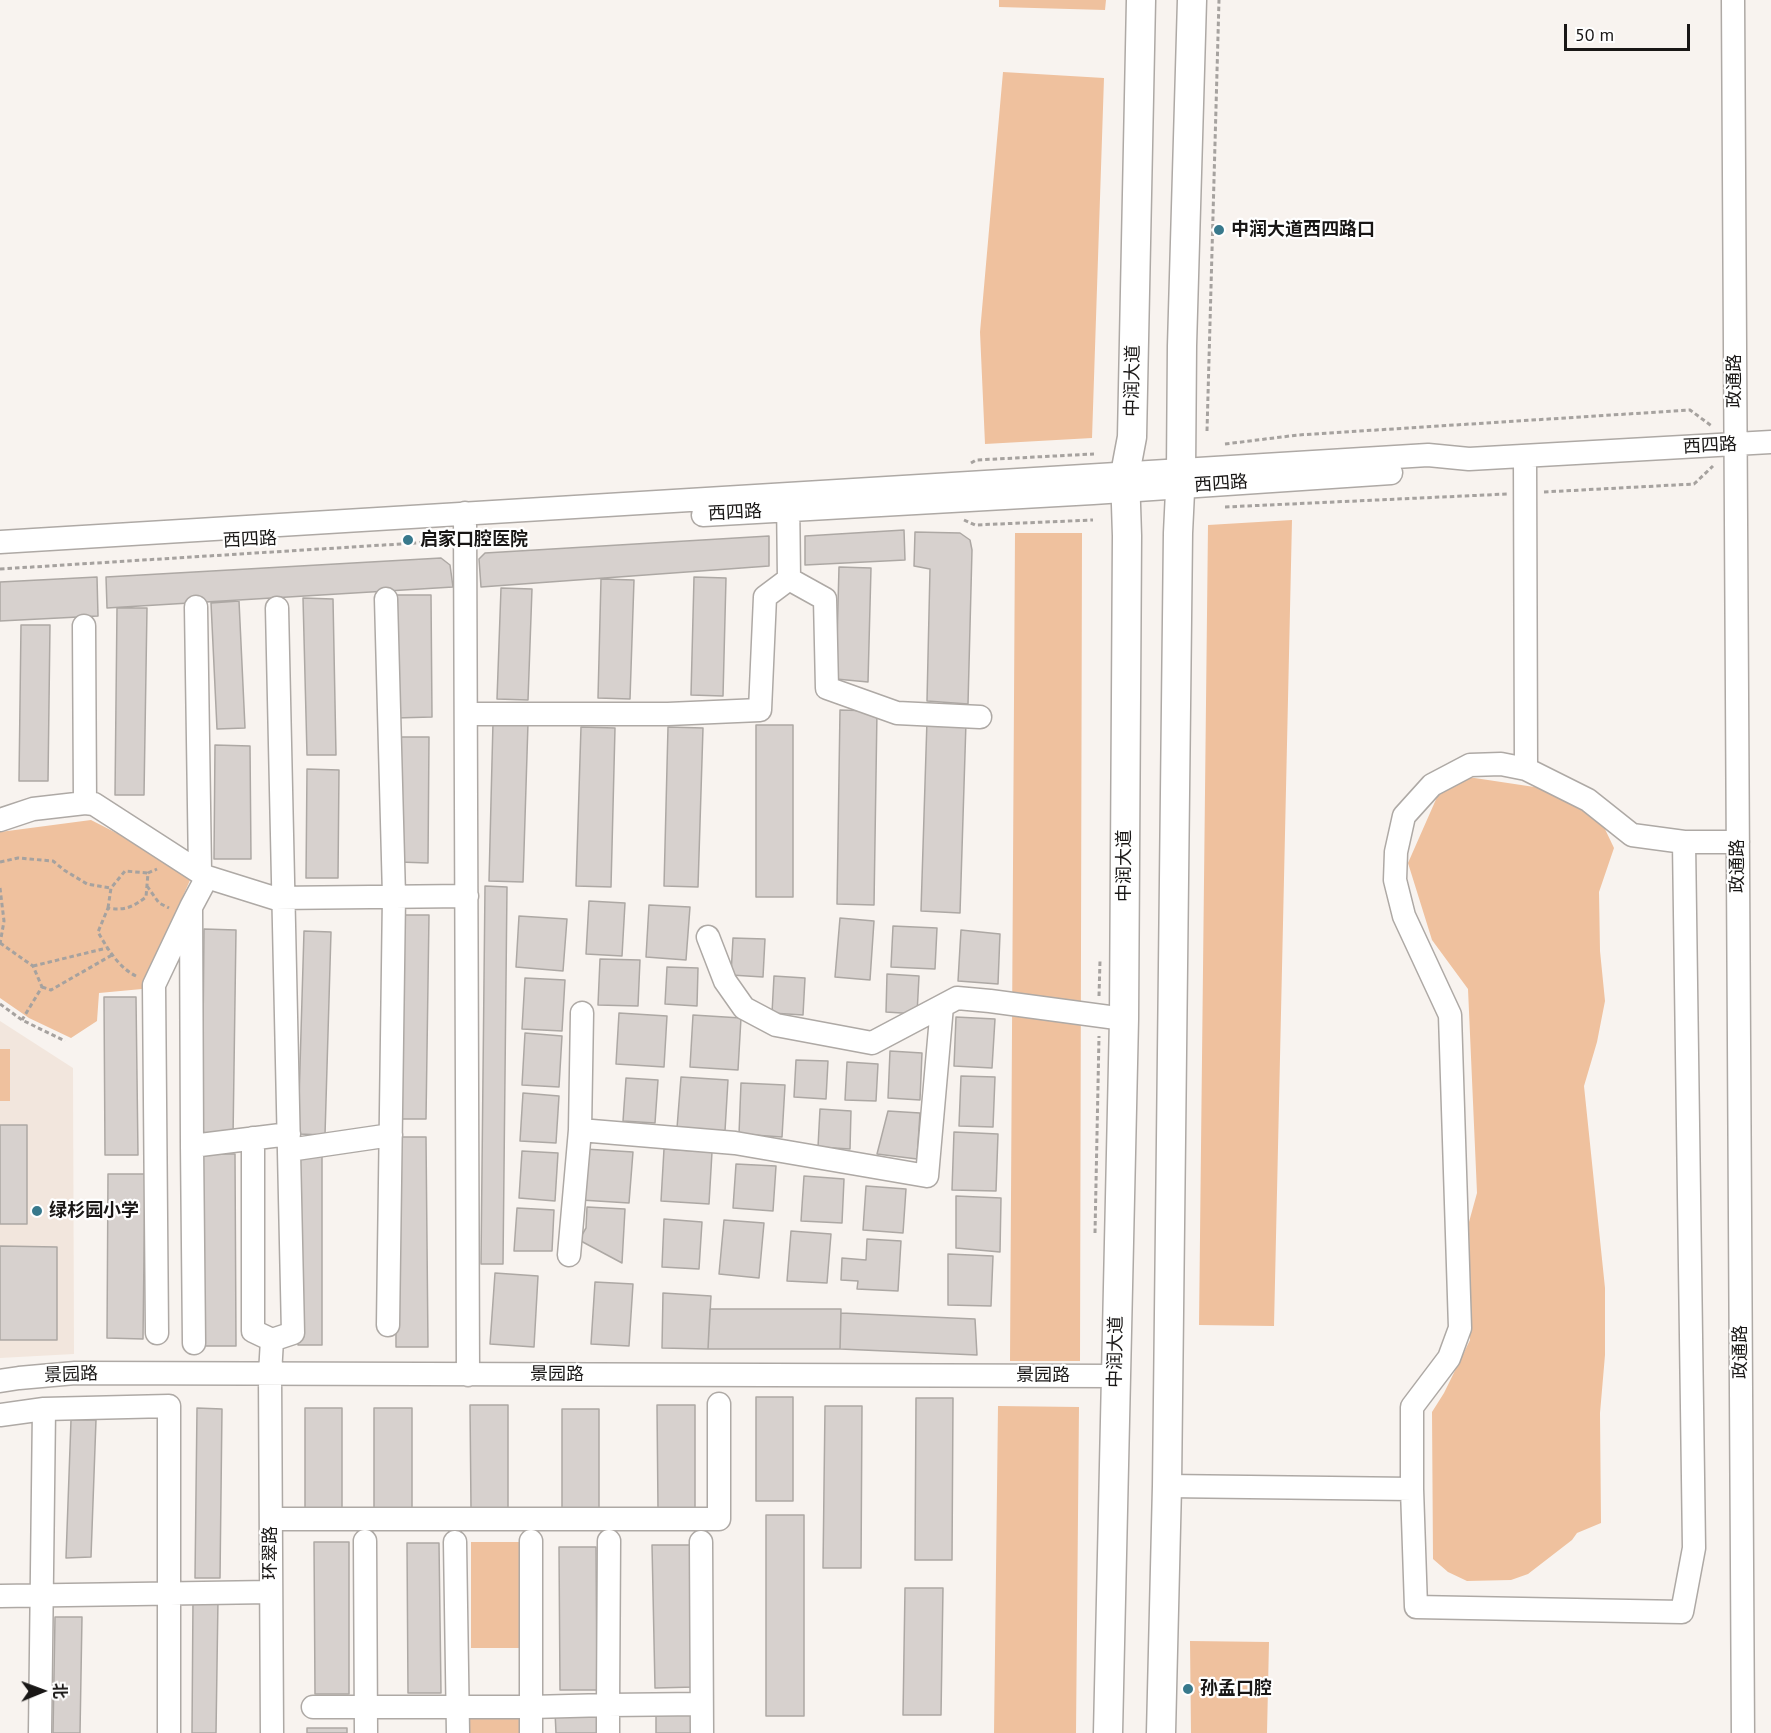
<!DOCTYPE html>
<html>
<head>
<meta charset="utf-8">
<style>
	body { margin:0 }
	#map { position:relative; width:1771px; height:1733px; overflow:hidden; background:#f8f3ef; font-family:"PT Sans","Noto Sans SC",sans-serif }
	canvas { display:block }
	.north { position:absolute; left:12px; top:1661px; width:60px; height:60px; -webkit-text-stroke:4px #fff; paint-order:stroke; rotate:89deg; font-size:16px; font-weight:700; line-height:24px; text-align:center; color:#191716 }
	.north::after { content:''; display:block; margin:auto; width:21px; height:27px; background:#191716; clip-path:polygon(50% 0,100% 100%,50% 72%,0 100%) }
	.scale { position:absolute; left:1564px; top:24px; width:126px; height:27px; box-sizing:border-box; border:3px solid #191716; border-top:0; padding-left:8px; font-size:18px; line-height:21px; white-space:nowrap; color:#191716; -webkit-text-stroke:4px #fff; paint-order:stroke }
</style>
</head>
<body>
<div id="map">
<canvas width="1771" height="1733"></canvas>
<div class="north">北</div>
<div class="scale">50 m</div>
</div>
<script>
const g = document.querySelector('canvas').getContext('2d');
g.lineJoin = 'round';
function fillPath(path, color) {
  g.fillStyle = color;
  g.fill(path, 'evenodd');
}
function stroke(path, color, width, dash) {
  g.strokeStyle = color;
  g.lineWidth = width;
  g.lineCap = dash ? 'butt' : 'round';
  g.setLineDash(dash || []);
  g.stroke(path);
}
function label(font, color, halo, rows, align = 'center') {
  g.font = font + ' "PT Sans","Noto Sans SC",sans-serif';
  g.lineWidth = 4.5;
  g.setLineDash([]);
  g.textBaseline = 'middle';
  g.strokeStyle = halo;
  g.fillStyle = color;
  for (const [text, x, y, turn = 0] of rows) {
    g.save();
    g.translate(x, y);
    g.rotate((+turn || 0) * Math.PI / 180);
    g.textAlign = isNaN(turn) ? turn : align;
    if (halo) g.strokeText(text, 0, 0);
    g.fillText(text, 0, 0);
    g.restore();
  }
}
fillPath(new Path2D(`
	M0 1021 73 1068 74 1354 0 1358Z`), '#f2e6dd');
fillPath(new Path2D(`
	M999 0H1106L1105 10 999 7Z
	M1003 72 1104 78 1092 438 985 444 980 332Z
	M1292 520 1274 1326 1199 1325 1208 525Z
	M1015 533H1082L1080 1361H1010Z
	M1468 777 1541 788 1590 815 1604 827 1614 848 1599 892 1600 951 1605 1001 1597 1042 1584 1086 1605 1288V1355L1600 1413 1601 1523 1577 1533 1572 1540 1528 1574 1511 1580 1467 1581 1448 1572 1433 1559 1432 1412 1444 1393 1470 1340 1469 1222 1477 1193 1468 989 1432 940 1408 863 1441 788Z
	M91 820 138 844 191 878 142 989 99 993 97 1021 71 1038 29 1018 0 998V832Z
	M0 1049H10V1101H0Z
	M998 1406 1079 1407 1076 1733H994Z
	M471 1542H528L529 1648H471Z
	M1190 1641 1269 1642 1267 1733H1191Z
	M528 1714V1733H470V1715Z`), '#efc19e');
const building = new Path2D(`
	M904 530 905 560 805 565V536Z
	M915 532 960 533 970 540 972 550 968 704 927 701 930 569 914 566Z
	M769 536V566L481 587 479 559 485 553Z
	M441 558 450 565 453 587 107 608 106 577Z
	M839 567 871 568 868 682 836 679Z
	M97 577 98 616 0 621V582Z
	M694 577 726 578 723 696 691 695Z
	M601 579 634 580 630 699 598 698Z
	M501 588 532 589 528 700 497 699Z
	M394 595H431L432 717 395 718Z
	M303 598 333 599 336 755H307Z
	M239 601 245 728 217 729 211 603Z
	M117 608H147L144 795H115Z
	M21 625H50L48 781H19Z
	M840 710 877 711 874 905 837 904Z
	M927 720 966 722 960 913 921 911Z
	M493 722 528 723 523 882 489 881Z
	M756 725H793V897H756Z
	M581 727 615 728 611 887 576 886Z
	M668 727 703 728 698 887 664 886Z
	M400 737H429L428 863 399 862Z
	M215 745 250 746 251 859H214Z
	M307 769 339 770 338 878H306Z
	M485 886 507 887 503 1264H481Z
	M589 901 625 903 622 956 586 954Z
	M649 905 690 907 686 960 646 957Z
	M399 915H429L426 1119H396Z
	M519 916 567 919 563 971 516 967Z
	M840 918 874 921 870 980 835 977Z
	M893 926 937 928 935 969 891 967Z
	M204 929 236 930 233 1138H202Z
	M961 930 1000 934 998 984 958 981Z
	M304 931 331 932 325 1135 298 1134Z
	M733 938 765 939 763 977 731 975Z
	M600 959 640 960 638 1006 598 1005Z
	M667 967 698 968 697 1006 665 1004Z
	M887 974 919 976 917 1014 886 1012Z
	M774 976 805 978 803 1015 772 1013Z
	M525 978 565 980 562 1031 522 1029Z
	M104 997H136L138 1155H105Z
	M619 1013 667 1016 664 1067 616 1064Z
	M693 1015 741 1018 738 1070 690 1067Z
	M956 1017 995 1019 992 1068 954 1066Z
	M525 1033 562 1036 559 1087 522 1085Z
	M890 1051 922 1053 920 1100 888 1098Z
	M796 1060 828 1061 826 1099 794 1097Z
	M847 1062 878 1064 876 1101 845 1100Z
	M961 1076 995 1077 993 1127 959 1126Z
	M681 1077 728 1080 725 1131 677 1128Z
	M626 1078 658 1080 655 1123 623 1121Z
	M741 1083 785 1085 782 1137 739 1134Z
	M523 1093 559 1096 556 1143 520 1141Z
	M820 1109 851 1111 850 1149 818 1147Z
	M888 1111 920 1113 917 1159 877 1154Z
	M0 1125H27V1224H0Z
	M954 1132 998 1134 996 1191 952 1190Z
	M395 1137H426L428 1347H396Z
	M585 1149 633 1152 629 1203 581 1200Z
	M664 1149 712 1152 709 1204 661 1201Z
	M522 1151 558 1153 555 1201 519 1198Z
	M202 1154H235L236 1346H203Z
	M297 1155H322V1345H298Z
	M736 1164 776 1166 773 1211 733 1208Z
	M108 1174H145L143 1339 107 1338Z
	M804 1176 844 1179 842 1223 801 1221Z
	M866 1186 906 1189 903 1233 863 1230Z
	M956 1196 1001 1198 1000 1252 956 1248Z
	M587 1207 625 1209 622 1263 579 1240 586 1228Z
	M517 1208 554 1210 552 1251H514Z
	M664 1219 702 1222 699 1269 662 1267Z
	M724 1220 764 1223 759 1278 719 1274Z
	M791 1231 831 1234 827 1283 787 1281Z
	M867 1239 901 1241 898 1291 857 1289 858 1281 841 1280 842 1258 866 1260Z
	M0 1246 57 1247V1340H0Z
	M948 1254 993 1256 991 1306 948 1305Z
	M495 1273 538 1276 534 1347 490 1344Z
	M595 1282 633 1284 629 1346 591 1344Z
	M663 1293 711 1296 708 1349 662 1348Z
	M710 1309H841L840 1349H708Z
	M841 1313 975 1319 977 1355 840 1349Z
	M756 1397H793V1501H756Z
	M916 1398H953L952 1560H915Z
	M470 1405H508V1509H471Z
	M657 1405H695V1508L658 1509Z
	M825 1406H862L861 1568H823Z
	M197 1408 222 1409 220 1578H195Z
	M305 1408H342V1512H305Z
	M374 1408H412V1512H374Z
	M562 1409H599V1513H562Z
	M71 1420H96L91 1557 66 1558Z
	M766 1515H804V1716H766Z
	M314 1542H349V1694H315Z
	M407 1543H439L441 1693H408Z
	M652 1545H692L695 1687 655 1688Z
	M559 1547H596L597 1690H560Z
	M905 1588H943L941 1715H903Z
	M193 1598 218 1599 216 1733H192Z
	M55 1617H82L80 1733H53Z
	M555 1712H603L604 1733H556Z
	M656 1712H691L692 1733H656Z
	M307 1728H347V1733H307Z`);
fillPath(building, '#d7d1ce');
stroke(building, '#ada8a4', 1.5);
const minor = new Path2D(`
	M1733 0 1743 1733
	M1525 456 1526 769
	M788 496 789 579 825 599 827 688 897 713 980 717
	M465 513 468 1375
	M703 515 1093 493 1391 473
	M0 542 1428 455 1469 459 1771 442
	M386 599 394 896 388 1325
	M196 607 200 872
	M84 626 85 803
	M466 714H668L760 710 765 597 789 579
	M0 820 33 809 85 803 94 804 207 877 274 898 467 896
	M207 877 191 907 192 1146 289 1134
	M708 937 725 981 744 1008 776 1025 872 1043 957 998 990 1001 1124 1019
	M580 1130 735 1143 927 1176 942 1006
	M253 1138V1331L272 1340
	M192 1146 194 1343
	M289 1150 391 1135
	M569 1255 580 1130 582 1013
	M157 1333 154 985 191 907
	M0 1381 19 1378 75 1373 1115 1376
	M0 1415 44 1409 169 1406V1733
	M1167 1486 1412 1489 1416 1607 1682 1612 1694 1548 1684 842H1738
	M1412 1489V1407L1449 1358 1460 1328 1450 1015 1404 916 1395 880 1396 852 1404 816 1432 785 1470 765 1501 764 1526 769 1588 800 1632 835 1684 842
	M271 1519H719V1404
	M365 1541 366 1733
	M531 1541V1707L608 1705 609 1541
	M455 1542 458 1733
	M701 1542 702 1733
	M0 1596 271 1592
	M313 1707H531V1733
	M40 1733 44 1409
	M272 1733 270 1374 272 1340 293 1333 277 608
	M608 1733V1705L701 1704`);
const major = new Path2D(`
	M1108 1733 1124 1019 1127 536 1125 474 1132 437 1141 0
	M1161 1733 1167 1486 1178 533 1181 471 1182 346 1192 0`);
stroke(minor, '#aea9a5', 25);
stroke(major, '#aea9a5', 31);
stroke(new Path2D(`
	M1207 431 1219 0
	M1225 444 1298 435 1690 410 1713 427
	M971 463 976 460 1094 454
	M1544 492 1694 484 1713 466
	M1225 507 1507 494
	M964 520 975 525 1093 520
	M0 569 432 542 446 536
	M0 862 18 858 53 861 64 870 87 884 111 888
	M147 886 159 903 169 908
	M0 888 4 921 0 944
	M108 908 111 888 125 871 148 873
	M0 943 33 966 42 987 22 1020
	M33 966 107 948
	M136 976C119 968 107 948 98 932L108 908C124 911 133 907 146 897L148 873 157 869
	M42 987 51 990 112 955
	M1099 996 1100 961
	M0 1004 22 1020 65 1041
	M1095 1233 1099 1036`), '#a6a29f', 3, [4.5, 3]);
stroke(minor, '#fff', 22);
stroke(major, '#fff', 28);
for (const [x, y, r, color] of [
	[1219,230,6,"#38798c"],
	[408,540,6,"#38798c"],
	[37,1211,6,"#38798c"],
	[1188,1689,6,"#38798c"]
]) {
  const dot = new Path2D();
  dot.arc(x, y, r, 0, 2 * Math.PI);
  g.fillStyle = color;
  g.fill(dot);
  stroke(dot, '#fff', 2);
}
label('bold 18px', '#191716', '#fff', [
	["中润大道西四路口",1231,230],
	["启家口腔医院",420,540],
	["绿杉园小学",49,1211],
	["孙孟口腔",1200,1689]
], 'left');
label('18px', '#191716', '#fff', [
	["中润大道",1133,381,-89],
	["政通路",1735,381,-90],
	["西四路",1710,446,-3],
	["西四路",1221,484,-4],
	["西四路",735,513,-3],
	["西四路",250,540,-3],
	["中润大道",1125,866,-90],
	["政通路",1738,866,-90],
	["中润大道",1116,1352,-89],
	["政通路",1741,1352,-90],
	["景园路",71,1375,-2],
	["景园路",557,1375],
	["景园路",1043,1376],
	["环翠路",271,1553,-90]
]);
</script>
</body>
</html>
